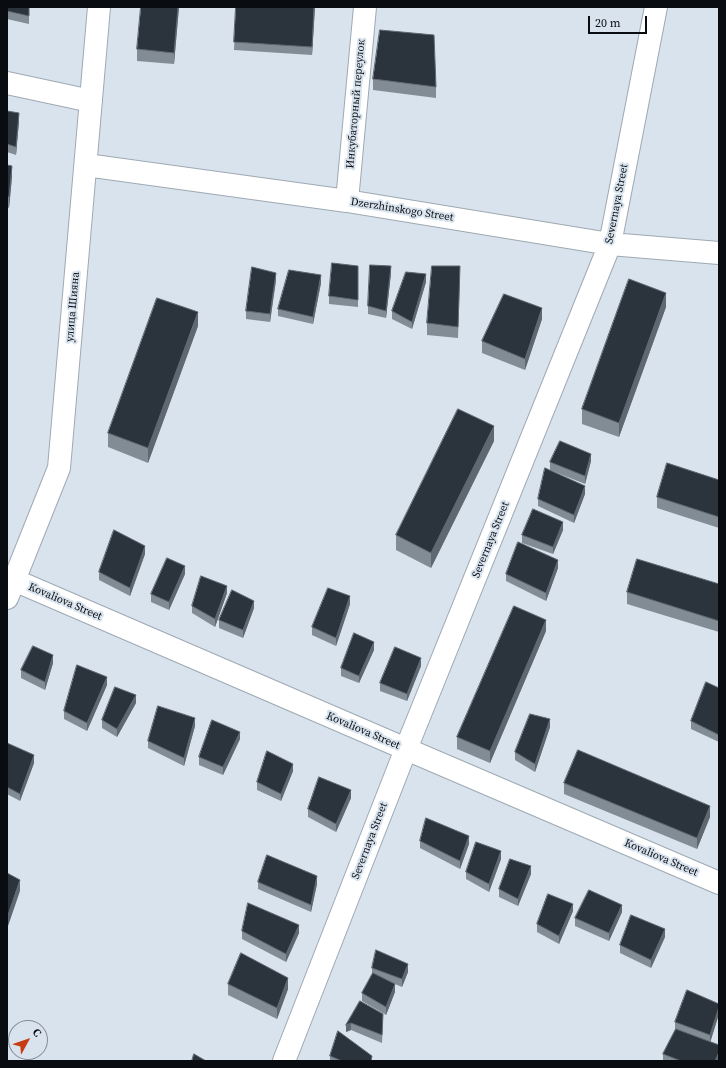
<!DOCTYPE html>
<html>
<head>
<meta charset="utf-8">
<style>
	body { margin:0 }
	#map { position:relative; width:726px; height:1068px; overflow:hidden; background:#d8e3ee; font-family:"Source Serif 4",serif }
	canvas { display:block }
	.frame { position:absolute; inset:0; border:8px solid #090c10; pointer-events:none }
	.north { position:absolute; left:8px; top:1020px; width:40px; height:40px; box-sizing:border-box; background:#d8e3ee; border:1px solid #858d95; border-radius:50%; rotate:50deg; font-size:11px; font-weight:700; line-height:16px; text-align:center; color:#090c10 }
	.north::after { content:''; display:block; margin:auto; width:14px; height:18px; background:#c53d10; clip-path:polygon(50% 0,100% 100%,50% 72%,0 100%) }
	.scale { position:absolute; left:588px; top:16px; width:59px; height:18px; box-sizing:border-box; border:2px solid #090c10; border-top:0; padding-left:5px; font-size:12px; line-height:14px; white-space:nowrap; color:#090c10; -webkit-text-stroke:3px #d8e3ee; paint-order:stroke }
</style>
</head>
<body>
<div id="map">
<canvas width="726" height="1068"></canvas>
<div class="frame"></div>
<div class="north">С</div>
<div class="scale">20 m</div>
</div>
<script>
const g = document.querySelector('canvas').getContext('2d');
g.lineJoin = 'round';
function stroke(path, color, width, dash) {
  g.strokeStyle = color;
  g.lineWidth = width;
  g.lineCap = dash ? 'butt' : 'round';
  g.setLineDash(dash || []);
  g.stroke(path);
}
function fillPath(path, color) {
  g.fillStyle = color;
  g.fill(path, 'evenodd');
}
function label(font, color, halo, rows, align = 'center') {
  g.font = font + ' "Source Serif 4",serif';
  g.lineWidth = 4;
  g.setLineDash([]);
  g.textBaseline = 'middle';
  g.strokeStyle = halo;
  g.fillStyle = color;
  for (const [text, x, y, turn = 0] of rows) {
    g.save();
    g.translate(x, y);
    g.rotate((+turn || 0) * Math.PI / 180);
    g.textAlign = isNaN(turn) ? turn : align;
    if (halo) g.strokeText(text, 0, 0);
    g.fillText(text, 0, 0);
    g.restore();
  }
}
const minor = new Path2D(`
	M7 83 91 101
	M86 165 347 201 610 244 719 253
	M347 201 365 7
	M7 577 406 749 719 883
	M7 598 59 468 99 7
	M284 1061 406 749 610 244 656 7`);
stroke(minor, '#9ea9b3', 24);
stroke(minor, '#fff', 22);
fillPath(new Path2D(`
	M7 7H29V24L7 19Z
	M179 7 174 64 137 61V49Z
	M236 7H315L312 55 234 50Z
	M373 79 436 87V98L373 90Z
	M7 111 19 121 16 155 7 152Z
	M7 165 12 177 9 208 7 207Z
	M358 266V307L329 304V296Z
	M391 273 386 318 368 314V306Z
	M460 277 458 338 427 335V323Z
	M276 280 270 322 246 319V311Z
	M426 282 412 329 392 319V311Z
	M321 283 313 324 278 316V309Z
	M666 307 619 437 582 424V409Z
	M542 319 525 370 482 353V341Z
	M198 326 148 463 108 447V433Z
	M494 441 431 568 396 550V535Z
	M591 461 585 484 550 470V462Z
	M719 480V528L657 508V497Z
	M585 494 574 523 538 506V499Z
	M563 530 553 554 522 543V535Z
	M145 554 130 596 99 580V572Z
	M558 568 546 601 506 581V574Z
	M185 574 169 610 151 602V594Z
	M719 584V632L627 604V592Z
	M227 593 215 627 192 613V606Z
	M350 604 336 646 312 635V627Z
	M254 608 243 638 219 628V620Z
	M546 631 490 763 457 749V737Z
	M374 650 359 683 341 676V668Z
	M53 663 45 690 21 678V670Z
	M421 666 407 701 380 691V683Z
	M107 685 87 731 64 719V711Z
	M719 688V742L691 729V721Z
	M136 703 117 737 102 728V720Z
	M195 726 184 766 148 748V741Z
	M550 727 535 772 515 760V752Z
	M240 739 223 775 199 765V757Z
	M7 743 34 763 20 801 7 794Z
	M293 771 281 801 257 790V782Z
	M564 783 710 817 697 849 564 794Z
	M351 798 336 832 308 817V809Z
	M420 841 469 844 460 869 420 848Z
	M501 859 489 892 466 879V872Z
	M531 874 518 906 499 897V889Z
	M258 882 317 884 311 912 258 889Z
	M573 911 559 944 537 932V924Z
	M622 912 609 941 575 926V918Z
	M242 931 299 933 286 962 242 939Z
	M665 937 651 968 620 953V945Z
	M372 968 408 972 402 987 395 984V992L386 1015 362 1001V993L372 974Z
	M228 984 288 989 277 1019 228 995Z
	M360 1001 383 1022 382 1043 351 1030 346 1032Z
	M719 1014 710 1042 719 1061H663V1054L675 1030V1022Z
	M330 1056 372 1061H330Z`), '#828c95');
fillPath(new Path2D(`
	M178 7H179L174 64V53Z
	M314 7H315L312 55V47Z
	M19 113V121L16 155V147Z
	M12 166V177L9 208V197Z
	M391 266V273L386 318V311Z
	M276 273V280L270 322V314Z
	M426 274V282L412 329V322Z
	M321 275V283L313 324V317Z
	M666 293V307L619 437V423Z
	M542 308V319L525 370V359Z
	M198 312V326L148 463V448Z
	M494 426V441L431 568V553Z
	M591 454V461L585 484V476Z
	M585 486V494L574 523V515Z
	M563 522V530L553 554V547Z
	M145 546V554L130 596V588Z
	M558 560V568L546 601V593Z
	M185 566V574L169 610V602Z
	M227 586V593L215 627V619Z
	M350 596V604L336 646V638Z
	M254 601V608L243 638V630Z
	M546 620V631L490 763V751Z
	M374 642V650L359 683V676Z
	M53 655V663L45 690V682Z
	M421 658V666L407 701V694Z
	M107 677V685L87 731V723Z
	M136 695V703L117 737V729Z
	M195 718V726L184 766V758Z
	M550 719V727L535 772V764Z
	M240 732V739L223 775V767Z
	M34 755V763L20 801V794Z
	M293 764V771L281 801V794Z
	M351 790V798L336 832V824Z
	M710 806V817L697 849V838Z
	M469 836V844L460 869V861Z
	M501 851V859L489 892V884Z
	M531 866V874L518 906V899Z
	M317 876V884L311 912V905Z
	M20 880V891L7 929V918Z
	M573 904V911L559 944V936Z
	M622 905V912L609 941V933Z
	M299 925V933L286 962V954Z
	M665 929V937L651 968V960Z
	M408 964V972L402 987V979Z
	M288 978V989L277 1019V1008Z
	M395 984V992L386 1015V1007Z
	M719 1007V1014L710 1043V1035Z
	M351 1023V1030L346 1032V1025Z
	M719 1052V1061H715Z`), '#5f6871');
const building = new Path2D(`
	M7 7H29V16L7 11Z
	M141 7H178L174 53 137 49Z
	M236 7H314L312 47 234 42Z
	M380 30 434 35 436 87 373 79Z
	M7 111 19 113 16 147 7 144Z
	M7 165 12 166 9 197 7 196Z
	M332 263 358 266V300L329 296Z
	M370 265 391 266 386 311 368 306Z
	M432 266H460L458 327 427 323Z
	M252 267 276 273 270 314 246 311Z
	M289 270 321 275 313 317 278 309Z
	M406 272 426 274 412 322 392 311Z
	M629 279 666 293 619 423 582 409Z
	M504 294 542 308 525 359 482 341Z
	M157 298 198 312 148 448 108 433Z
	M458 409 494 426 431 553 396 535Z
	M560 441 591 454 585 476 550 462Z
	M667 463 719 480V517L657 497Z
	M545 468 585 486 574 515 538 499Z
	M533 509 563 522 553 547 522 535Z
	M114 530 145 546 130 588 99 572Z
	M518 542 558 560 546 593 506 574Z
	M167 558 185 566 169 602 151 594Z
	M637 559 719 584V621L627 592Z
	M201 576 227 586 215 619 192 606Z
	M328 588 350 596 336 638 312 627Z
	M232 590 254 601 243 630 219 620Z
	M514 606 546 620 490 751 457 737Z
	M354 633 374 642 359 676 341 668Z
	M33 646 53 655 45 682 21 670Z
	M395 647 421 658 407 694 380 683Z
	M77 665 107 677 87 723 64 711Z
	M706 682 719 688V735L691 721Z
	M115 687 136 695 117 729 102 720Z
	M158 706 195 718 184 758 148 741Z
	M530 714 550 719 535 764 515 752Z
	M212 720 240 732 223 767 199 757Z
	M7 743 34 755 20 794 7 787Z
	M578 750 710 806 697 838 564 783Z
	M267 751 293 764 281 794 257 782Z
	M319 777 351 790 336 824 308 809Z
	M426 818 469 836 460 861 420 841Z
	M476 842 501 851 489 884 466 872Z
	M267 855 317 876 311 905 258 882Z
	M510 859 531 866 518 899 499 889Z
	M7 873 20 880 7 918Z
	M589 890 622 905 609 933 575 918Z
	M548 894 573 904 559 936 537 924Z
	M248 903 299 925 286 954 242 931Z
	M631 915 665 929 651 960 620 945Z
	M376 950 408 964 402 979 372 968Z
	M241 953 288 978 277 1008 228 984Z
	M373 973 395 984 386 1007 362 993Z
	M687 990 719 1004V1007L710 1035 675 1022Z
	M360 1001 383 1014 382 1035 351 1023 346 1025Z
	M676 1029 719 1045V1052L715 1061H681L663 1054Z
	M338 1031 372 1056 371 1061H342L330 1056Z
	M194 1054 206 1061H192Z`);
fillPath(building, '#2b343c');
stroke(building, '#5f6871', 1);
label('11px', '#090c10', '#d8e3ee', [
	["Инкубаторный переулок",356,104,-85],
	["Severnaya Street",617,204,-79],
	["Dzerzhinskogo Street",402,210,9],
	["улица Шияна",73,307,-85],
	["Severnaya Street",491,540,-68],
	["Kovaliova Street",65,602,23],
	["Kovaliova Street",363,731,23],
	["Severnaya Street",370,841,-69],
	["Kovaliova Street",661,858,23]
]);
</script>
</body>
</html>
